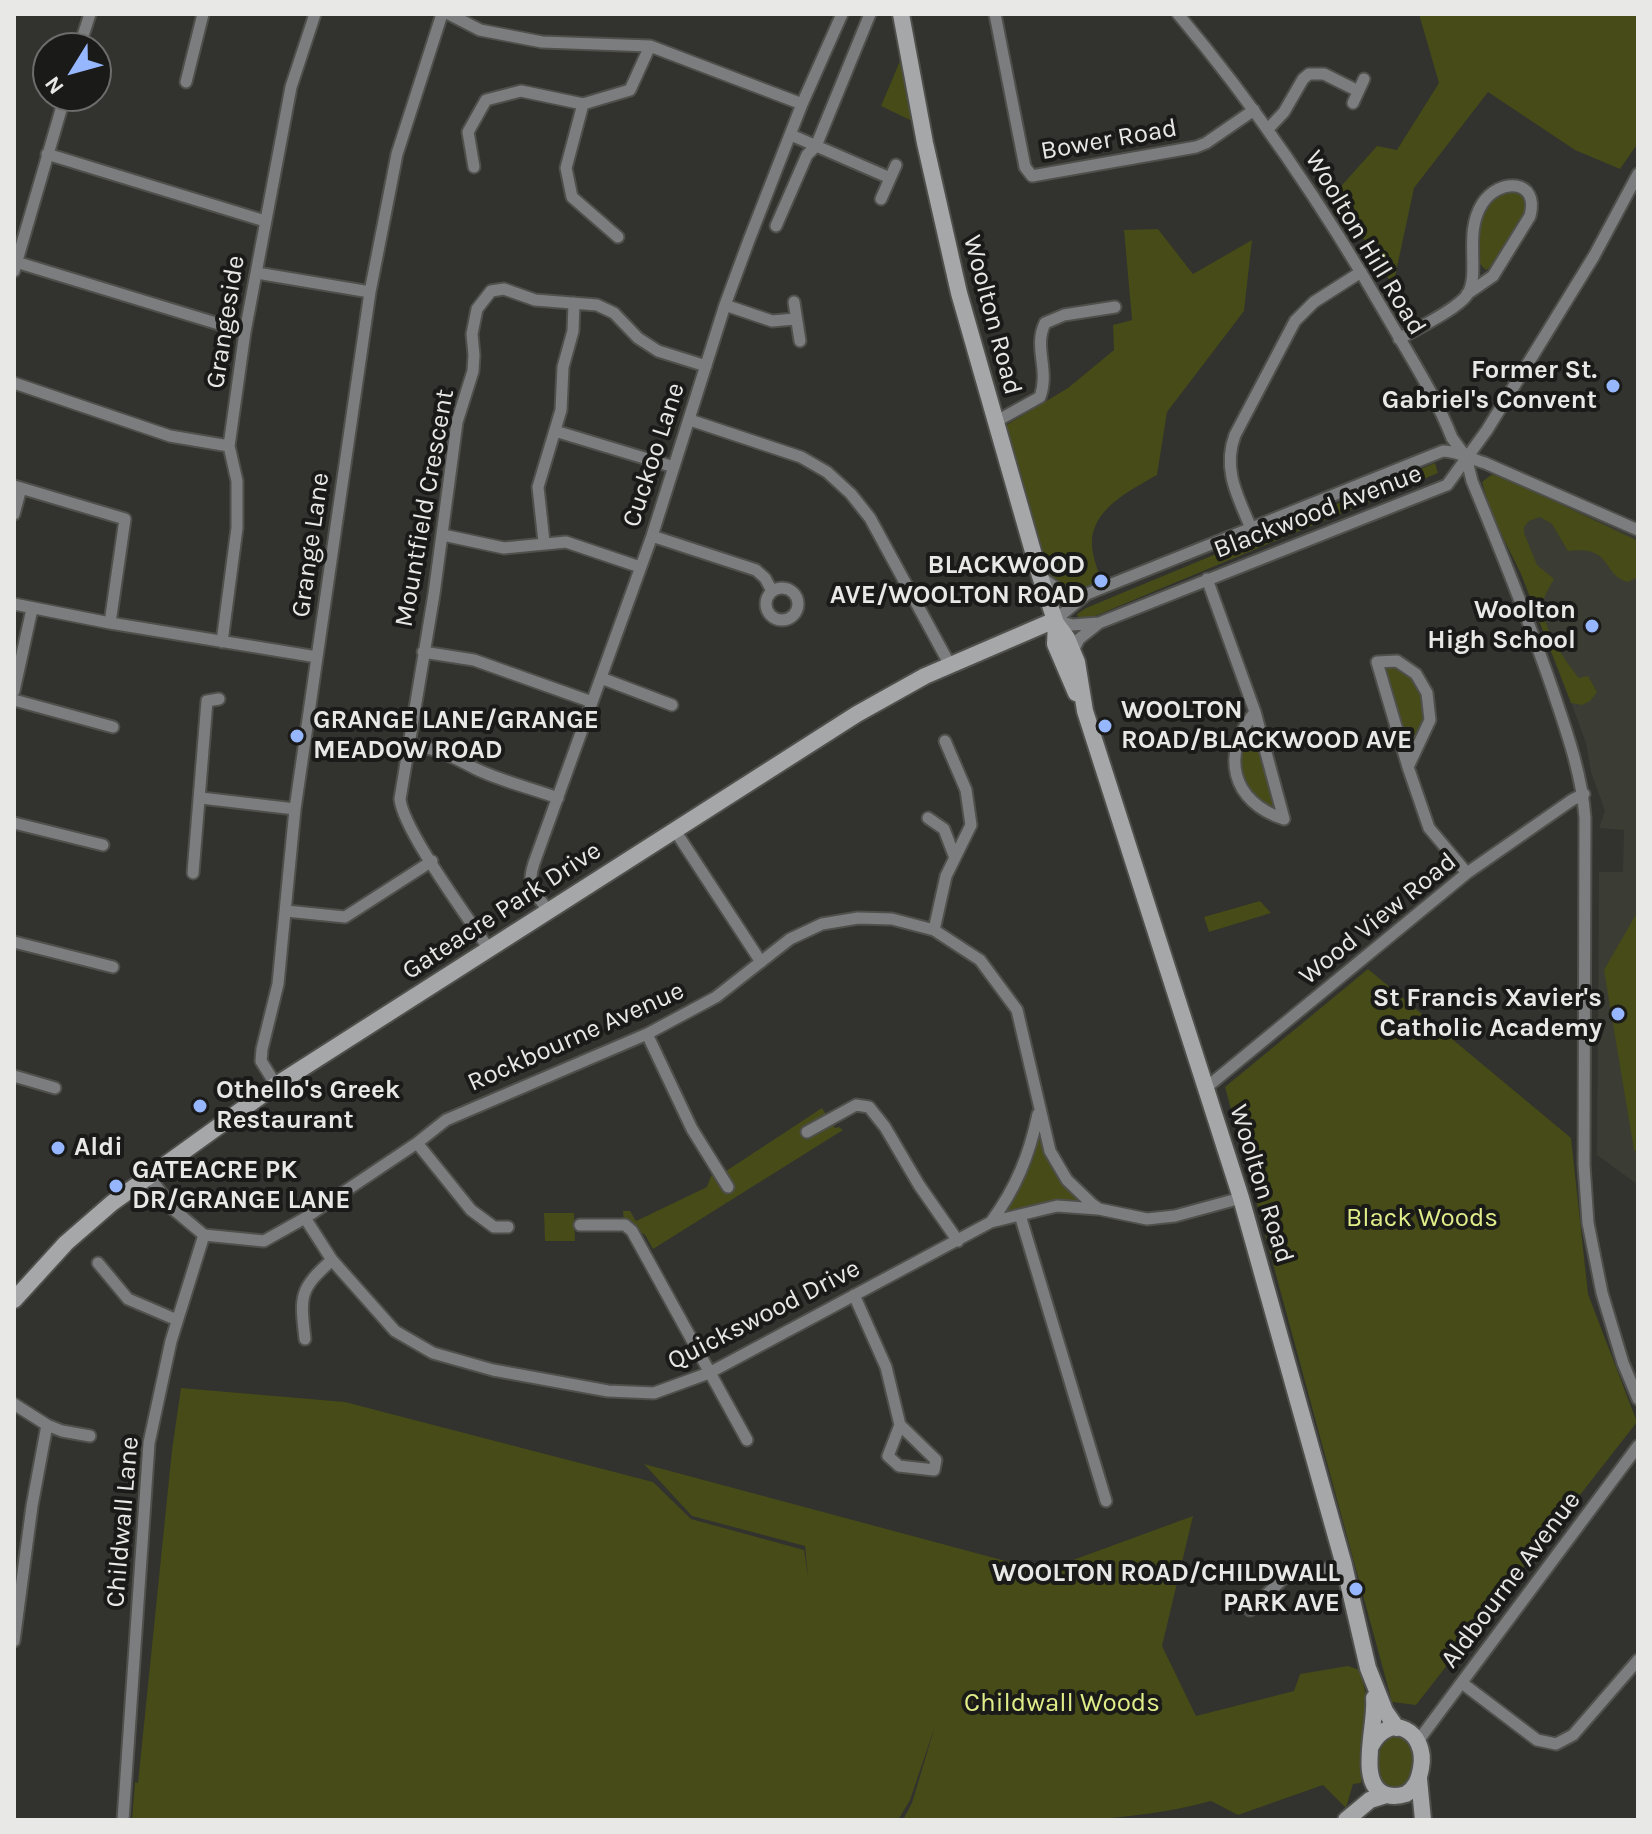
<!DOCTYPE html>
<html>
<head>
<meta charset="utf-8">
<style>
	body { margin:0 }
	#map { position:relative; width:1652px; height:1834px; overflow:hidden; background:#32322f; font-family:Karla,sans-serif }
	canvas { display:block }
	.frame { position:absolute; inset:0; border:16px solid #e8e8e6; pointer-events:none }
	.north { position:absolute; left:32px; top:32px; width:80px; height:80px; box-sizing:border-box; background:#1a1a19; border:2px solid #6c6c6b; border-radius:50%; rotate:233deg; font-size:22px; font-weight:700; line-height:32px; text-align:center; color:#e8e8e6 }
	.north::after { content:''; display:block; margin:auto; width:28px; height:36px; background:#96b6fd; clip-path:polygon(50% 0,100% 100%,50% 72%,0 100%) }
</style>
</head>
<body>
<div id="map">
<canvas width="1652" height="1834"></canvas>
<div class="frame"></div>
<div class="north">N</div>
</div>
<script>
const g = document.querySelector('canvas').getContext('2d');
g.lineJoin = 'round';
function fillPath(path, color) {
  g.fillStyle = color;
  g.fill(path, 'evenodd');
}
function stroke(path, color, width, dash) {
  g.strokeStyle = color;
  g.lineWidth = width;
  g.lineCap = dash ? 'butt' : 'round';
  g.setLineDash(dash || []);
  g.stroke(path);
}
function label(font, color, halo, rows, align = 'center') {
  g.font = font + ' Karla,sans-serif';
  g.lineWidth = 8;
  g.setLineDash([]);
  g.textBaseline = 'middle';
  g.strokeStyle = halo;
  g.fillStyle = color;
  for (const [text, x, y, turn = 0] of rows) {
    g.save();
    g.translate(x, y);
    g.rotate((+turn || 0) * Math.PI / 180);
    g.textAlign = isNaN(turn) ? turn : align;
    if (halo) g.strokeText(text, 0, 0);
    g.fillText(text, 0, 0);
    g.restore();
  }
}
fillPath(new Path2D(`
	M1495 471 1638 539V1185L1597 1155 1599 872H1623L1624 830 1599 828 1605 811 1591 772 1586 743 1489 478Z`), '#3b3c33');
fillPath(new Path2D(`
	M1419 14H1638V143L1620 169 1575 150 1488 92 1414 188 1393 286 1335 193 1377 146 1397 150 1439 83Z
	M900 61 912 121 881 106Z
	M1509 188 1527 196 1529 209 1497 263 1486 270C1466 255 1477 207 1496 194 1500 191 1504 190 1509 188Z
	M1158 229 1193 274 1252 240 1244 311 1167 412 1157 475C1131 490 1091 509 1092 544 1092 556 1098 569 1101 581L1087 594 1054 599 998 430 1068 388 1114 350 1113 325 1132 320 1124 230Z
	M1435 463 1438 473 1088 619H1079L1077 614 1086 608Z
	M1491 475 1507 477 1520 485 1638 541V577L1628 582C1601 575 1614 545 1568 551L1552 524 1540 517 1529 521 1524 527V533L1537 565 1554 579C1549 588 1542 598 1543 609 1543 628 1567 664 1579 678L1588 676 1597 692 1590 701 1582 705 1571 703 1521 574 1491 513 1482 482Z
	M1381 665C1409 666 1433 695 1425 724 1422 736 1413 748 1408 759Z
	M1254 719 1280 815C1237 788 1230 763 1254 719Z
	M1260 901 1271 913 1209 932 1204 917Z
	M1638 911V1153L1634 1150 1604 970Z
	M1368 969 1571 1138 1588 1294 1637 1422 1416 1705 1392 1702 1225 1087Z
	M822 1108 835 1128 839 1127 843 1130 653 1249 645 1235 624 1222 623 1211H630L636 1221 707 1187 711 1176 726 1171Z
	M1038 1114 1063 1165 1092 1201 993 1218 1023 1169Z
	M574 1213 575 1241H545L544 1213Z
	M181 1388 345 1402 653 1482 691 1519 804 1550 808 1577 805 1546 692 1516 644 1464 1043 1571 1193 1516 1162 1646 1196 1716 1294 1691 1300 1674 1348 1666 1360 1670 1370 1712 1361 1783 1353 1784 1346 1808 1323 1785 1238 1815 1211 1801C1112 1828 1005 1820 903 1820L912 1803 935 1726 910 1800 898 1820H132L135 1782 138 1783 172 1450Z
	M1392 1737H1400L1410 1744 1414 1758 1409 1780 1397 1788 1383 1783C1373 1769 1376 1745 1392 1737Z`), '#464b17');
const street = new Path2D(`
	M449 14 480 30 542 42 650 46 802 104
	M995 14 1025 167 1032 176 1196 147 1206 143 1254 110
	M1178 14C1258 109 1327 212 1389 320 1411 358 1436 397 1452 438L1466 457 1472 481C1500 549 1528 618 1552 688 1566 730 1582 774 1585 818L1584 1165 1588 1223 1602 1293 1623 1363 1638 1399
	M79 48 90 14
	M186 82 203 14
	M1353 103 1364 79
	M583 104 566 168 572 197 618 237
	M1268 129 1284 112 1303 79 1309 74H1324L1358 91
	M791 135 890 178
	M47 154 265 221
	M474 167 468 132 486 100 521 91 583 104 630 90 650 46
	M1638 174 1594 256 1487 430 1447 485 1099 623 1072 625 1055 620 1087 594 1443 451C1457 451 1471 459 1485 463L1638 530
	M881 199 896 165
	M776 226 807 155 816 146 870 14
	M16 262 245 332
	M14 271 65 96
	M257 273 370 292
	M794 302 800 341
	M725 305 772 321 795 319
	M1399 339C1416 329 1456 310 1467 295 1481 274 1463 234 1482 204 1499 177 1540 179 1530 216L1493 276 1467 294
	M14 383 170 436 229 446
	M690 420 801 457 827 472 851 494 870 518 950 665
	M995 422 1040 397C1050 369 1033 348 1045 323L1064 315 1115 307
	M555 431 674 467
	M14 486 125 519 110 623
	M14 514 21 488
	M1251 528C1238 497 1222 469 1235 435L1295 321 1314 302 1361 272
	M443 535 504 548 566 542 640 567
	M652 536 756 570 765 578 772 591
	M544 542 538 487 561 410 563 367 573 331 574 303
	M1041 577 1060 591 1081 597
	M1207 579 1255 712 1284 819
	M766 604a16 16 0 1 1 32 0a16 16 0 1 1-32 0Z
	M14 604 110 623 317 657
	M222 642 237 528V481L229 446 245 332 291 87 315 14
	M1073 651 1079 639 1099 623
	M423 652 474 660 592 702
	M601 678 672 705
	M14 691 32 609
	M14 700 113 727
	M1255 712C1220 754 1231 802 1284 819
	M409 745C436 748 450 755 474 768 500 781 531 788 558 798
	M1408 767 1430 720 1427 693 1416 674 1397 661 1377 662 1408 767 1429 828 1467 873
	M201 798 295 809
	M928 818 944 829 955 858
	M14 823 103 845
	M674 829 761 962
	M193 873 207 701 219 699
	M548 910C534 892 526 887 534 863L652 536 725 305 749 240 802 104 842 14
	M286 911 345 917 432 861
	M934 930 946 876 971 825 966 790 945 741
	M14 942 113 967
	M488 948C468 917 403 830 400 799L434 594 457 422 473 371 474 355 472 334 477 309 491 291 504 289 535 300 597 305 614 313 638 338 658 351 706 366
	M647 1034 692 1129 728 1187
	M14 1076 55 1088
	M276 1085 261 1061 262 1049 278 984 295 809 370 292 397 154 442 14
	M1207 1087 1467 873 1572 800 1584 794
	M807 1132 856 1105 869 1107 885 1127 919 1185 958 1241
	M417 1143 471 1210 494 1227H508
	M149 1176 173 1209 204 1235 264 1241 305 1218 417 1143 446 1120 647 1034 716 997 790 939 822 924 858 918 892 919 934 930 980 960 1017 1010 1050 1151 1067 1180 1092 1204 1099 1209 1147 1219 1175 1216 1241 1198
	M1020 1215 1106 1501
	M305 1218 332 1260 395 1331 433 1353 493 1370 608 1391 654 1393 709 1373 991 1222 1057 1206 1098 1209
	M991 1222C1016 1188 1029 1156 1038 1114
	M580 1225H625L632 1231 747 1440
	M98 1263 128 1299 177 1320
	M854 1295 886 1367 900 1425 936 1460 934 1470 899 1466 888 1456 900 1425
	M305 1339C300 1296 299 1289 332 1260
	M14 1404 47 1425 32 1506 14 1641
	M47 1425 62 1431 90 1436
	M1250 1610 1284 1578 1344 1565
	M1462 1683 1537 1740 1556 1744 1573 1735 1638 1660
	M1418 1741 1638 1446
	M123 1820 149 1443 171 1341 204 1235`);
const secondary = new Path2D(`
	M901 14 925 143 959 293 1040 576 1056 623 1067 638 1077 662 1085 711 1241 1198 1344 1565 1368 1668 1385 1711 1397 1728
	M1056 623 1055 644 1076 693
	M14 1300 66 1243 112 1203 276 1085 857 714 925 676 1055 620
	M1371 1746C1389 1710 1428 1731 1421 1768 1419 1779 1416 1788 1406 1794 1400 1796 1394 1797 1387 1795 1355 1786 1377 1725 1374 1698
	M1419 1779 1423 1820
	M1346 1820 1370 1800 1386 1795`);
stroke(street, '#4f4f4c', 15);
stroke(secondary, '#4f4f4c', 20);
stroke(street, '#7c7d7e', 11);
stroke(secondary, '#a6a7a9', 16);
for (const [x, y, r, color] of [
	[1613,386,8,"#96b6fd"],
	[1101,581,8,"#96b6fd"],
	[1592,626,8,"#96b6fd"],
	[1105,726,8,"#96b6fd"],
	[297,736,8,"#96b6fd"],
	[1618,1014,8,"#96b6fd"],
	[200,1106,8,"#96b6fd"],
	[58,1148,8,"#96b6fd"],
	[116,1186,8,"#96b6fd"],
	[1356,1589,8,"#96b6fd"]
]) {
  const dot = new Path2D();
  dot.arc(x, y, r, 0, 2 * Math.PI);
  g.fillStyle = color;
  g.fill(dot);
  stroke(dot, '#1a1a19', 3);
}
label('26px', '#e8e8e6', '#1a1a19', [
	["Bower Road",1109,140,-10],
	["Woolton Hill Road",1365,243,59],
	["Woolton Road",992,315,75],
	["Grangeside",226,322,-81],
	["Cuckoo Lane",654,455,-72],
	["Mountfield Crescent",425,508,-80],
	["Blackwood Avenue",1318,512,-21],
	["Grange Lane",311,545,-82],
	["Gateacre Park Drive",502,911,-33],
	["Wood View Road",1378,919,-39],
	["Rockbourne Avenue",576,1037,-24],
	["Woolton Road",1261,1184,73],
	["Quickswood Drive",764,1315,-27],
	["Childwall Lane",123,1522,-85],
	["Aldbourne Avenue",1511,1580,-53]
]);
label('bold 26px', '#e8e8e6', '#1a1a19', [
	["Former St.",1597,371],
	["Gabriel's Convent",1597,401],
	["BLACKWOOD",1085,566],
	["AVE/WOOLTON ROAD",1085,596],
	["Woolton",1576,611],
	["High School",1576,641],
	["WOOLTON",1121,711,"left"],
	["ROAD/BLACKWOOD AVE",1121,741,"left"],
	["GRANGE LANE/GRANGE",313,721,"left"],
	["MEADOW ROAD",313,751,"left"],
	["St Francis Xavier's",1602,999],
	["Catholic Academy",1602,1029],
	["Othello's Greek",216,1091,"left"],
	["Restaurant",216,1121,"left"],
	["Aldi",74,1148,"left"],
	["GATEACRE PK",132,1171,"left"],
	["DR/GRANGE LANE",132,1201,"left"],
	["WOOLTON ROAD/CHILDWALL",1340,1574],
	["PARK AVE",1340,1604]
], 'right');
label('26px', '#e0ed88', '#1a1a19', [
	["Black Woods",1422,1219],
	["Childwall Woods",1062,1704]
]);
</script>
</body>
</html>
